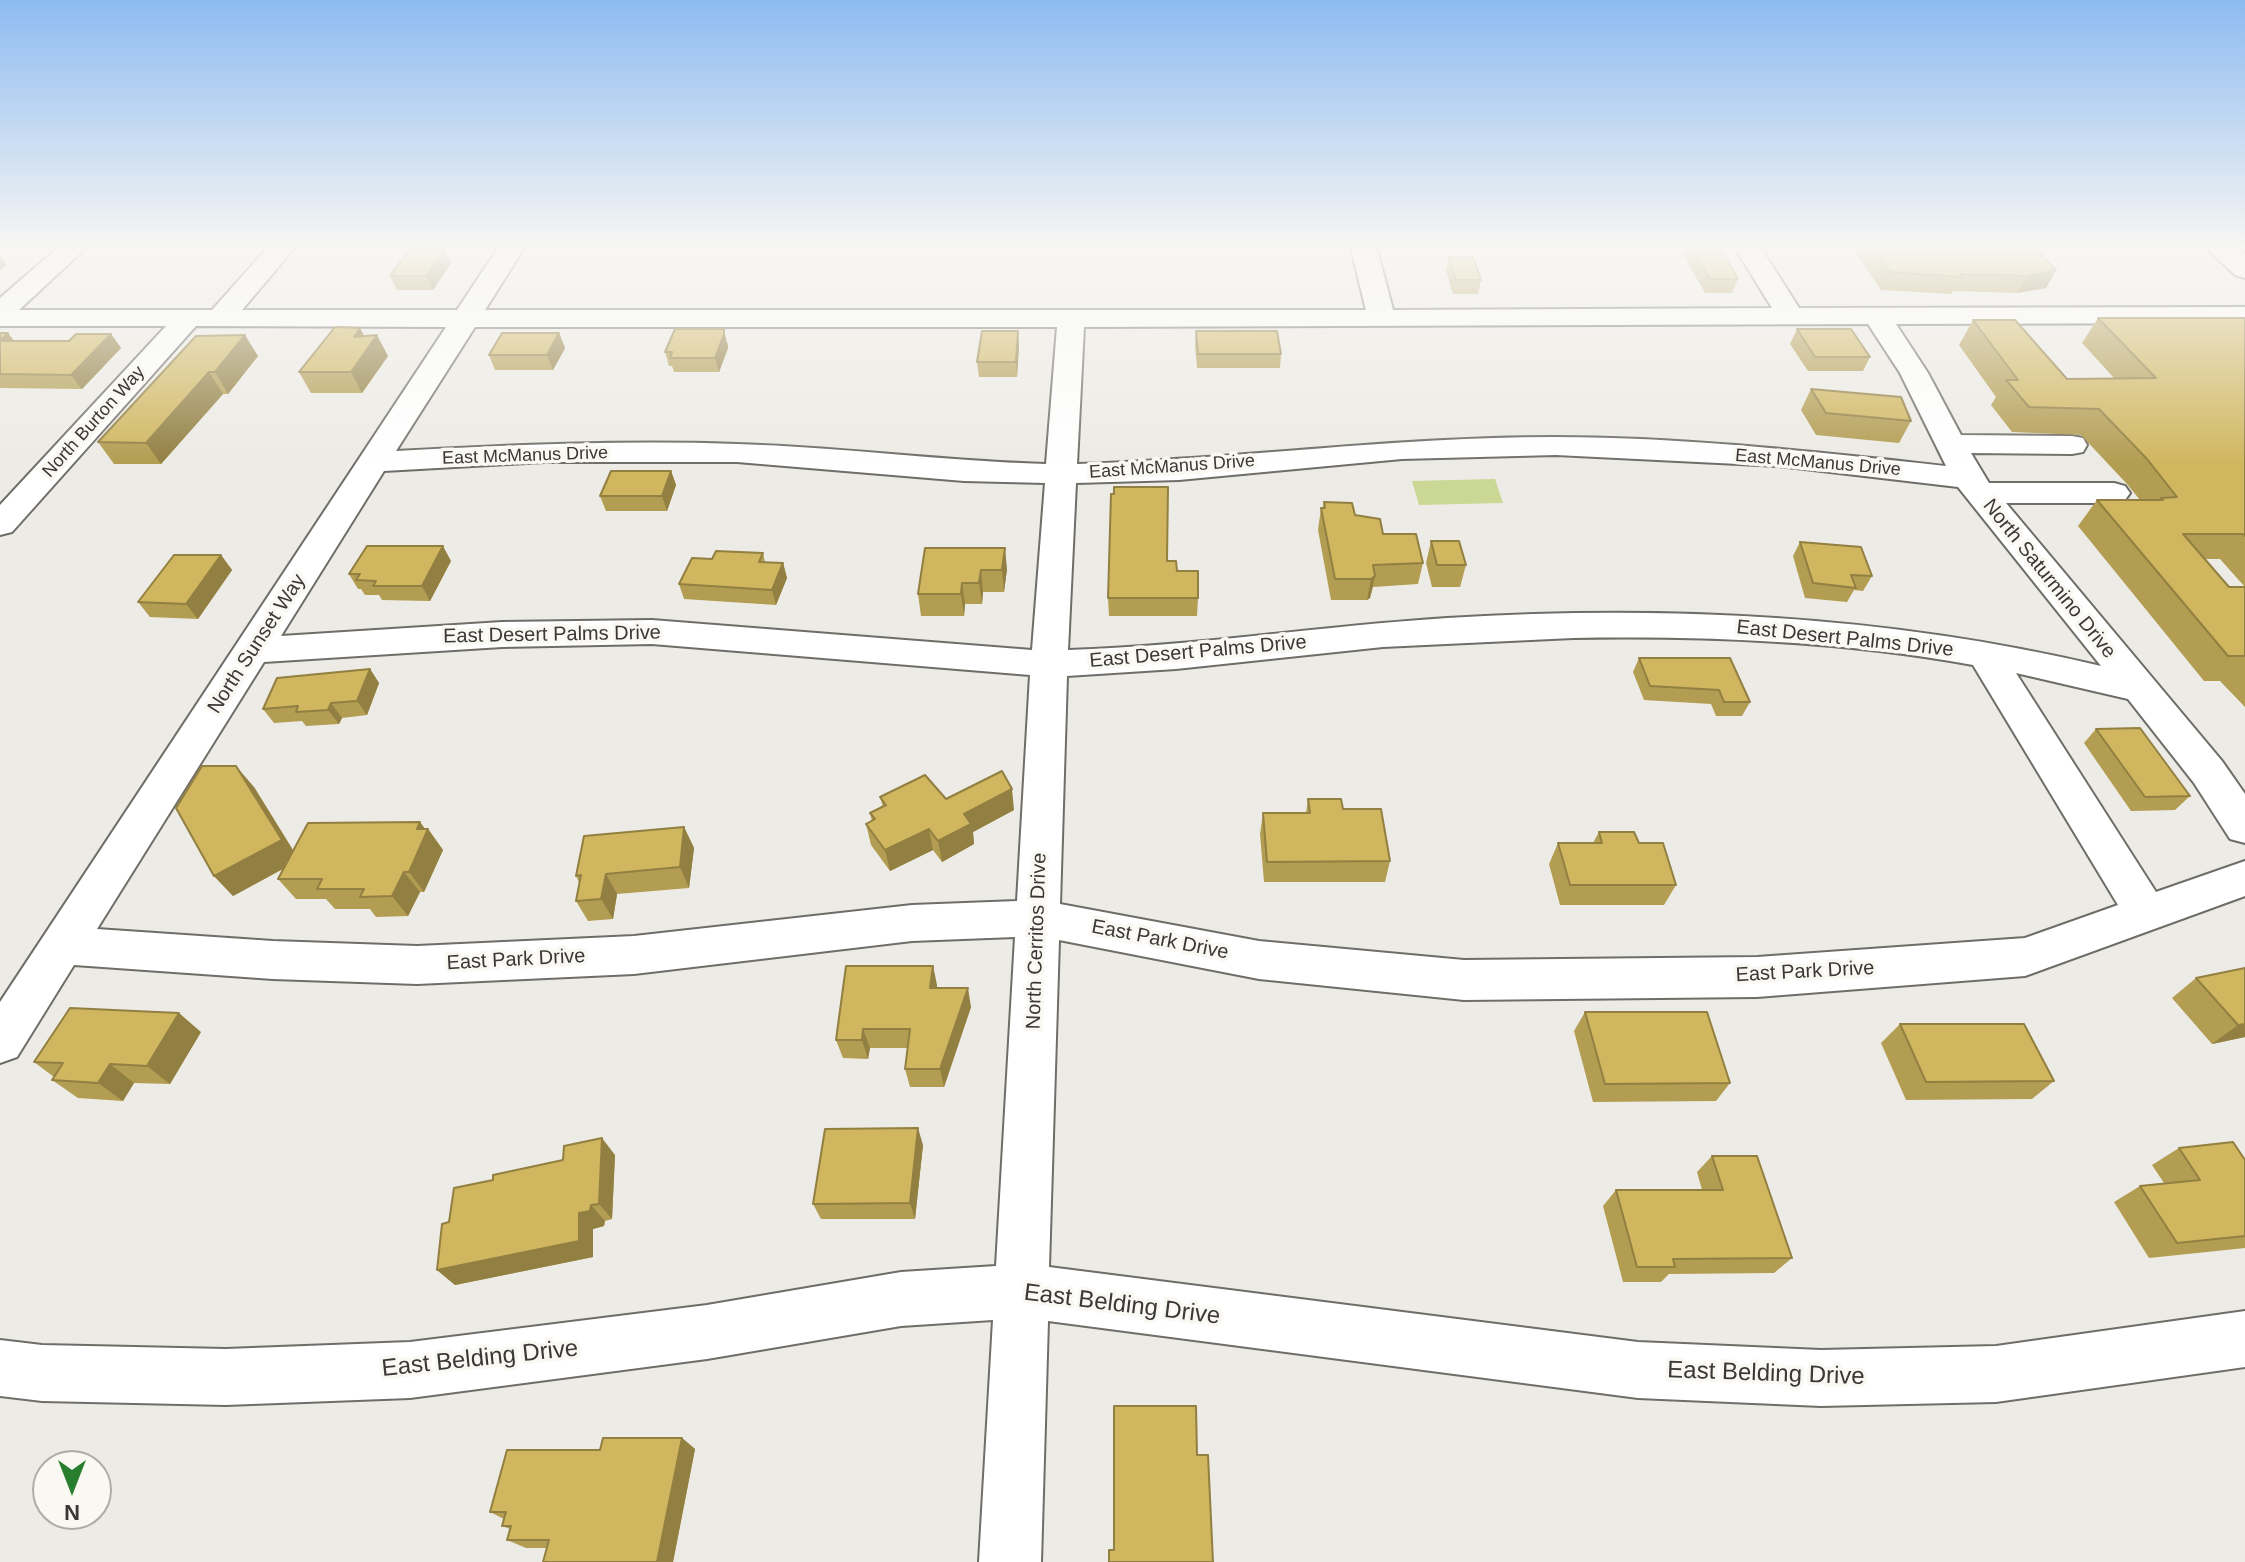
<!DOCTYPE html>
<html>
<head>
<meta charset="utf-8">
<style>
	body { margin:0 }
	#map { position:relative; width:2245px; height:1562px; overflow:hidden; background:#edebe5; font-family:Arial,sans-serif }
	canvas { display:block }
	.north { position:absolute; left:32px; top:1450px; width:80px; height:80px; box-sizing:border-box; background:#faf8f2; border:2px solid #adaca7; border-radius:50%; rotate:180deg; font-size:22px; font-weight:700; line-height:32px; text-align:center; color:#3a3937 }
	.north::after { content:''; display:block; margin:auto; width:28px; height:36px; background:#277e2d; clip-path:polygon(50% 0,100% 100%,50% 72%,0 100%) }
</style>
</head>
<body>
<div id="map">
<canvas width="2245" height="1562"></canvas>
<div class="north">N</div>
</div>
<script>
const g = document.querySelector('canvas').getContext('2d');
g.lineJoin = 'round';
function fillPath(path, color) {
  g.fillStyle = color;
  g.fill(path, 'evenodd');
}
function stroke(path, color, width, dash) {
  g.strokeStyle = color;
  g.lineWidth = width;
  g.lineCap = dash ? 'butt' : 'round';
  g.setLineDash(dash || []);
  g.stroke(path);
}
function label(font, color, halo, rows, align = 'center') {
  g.font = font + ' Arial,sans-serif';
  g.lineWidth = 7;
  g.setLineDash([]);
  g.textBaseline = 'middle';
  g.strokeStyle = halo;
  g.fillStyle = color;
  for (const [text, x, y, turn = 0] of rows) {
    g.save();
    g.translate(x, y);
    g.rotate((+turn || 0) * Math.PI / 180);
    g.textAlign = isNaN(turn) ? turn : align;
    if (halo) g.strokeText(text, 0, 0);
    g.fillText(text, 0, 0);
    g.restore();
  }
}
fillPath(new Path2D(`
	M1495 479 1503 503 1419 505 1412 481Z`), '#cbd795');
const minor = new Path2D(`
	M61 245H89L19 310H212L270 245H297L242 310H457L500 245H526L485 310H1366L1350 245H1376L1393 310 1772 308 1733 245H1759L1799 308 2245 307V323L1896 324 1928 373 1961 435 2072 436 2083 438 2087 445 2083 452 2072 454 1971 453 1989 483H2114L2125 486 2130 493 2125 500 2114 503H2006L2222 761 2245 794V843L2230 839 2194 783 2128 699 2016 673 2156 892 2245 861V896L2025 976 1757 997 1464 1000 1259 979 1059 940 1049 1267 1638 1342 1821 1350 1996 1346 2245 1311V1367L1996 1402 1821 1406 1638 1398 1048 1321 1041 1562H979L993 1320 901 1326 707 1359 410 1398 226 1405 42 1401 0 1396V1340L42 1345 226 1349 410 1342 707 1305 901 1272 996 1266 1015 937 912 941 634 974 417 984 273 979 74 965 17 1057 0 1063V1002L446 327 196 326 12 532 0 535V505L166 326H0V298ZM1868 324 1900 373 1946 466C1816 452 1685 437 1554 437 1395 437 1237 459 1077 464L1084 327ZM475 327H1057L1046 464C943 461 840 447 737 444 623 440 509 445 396 451ZM1556 455 1779 466 1958 487 2101 666C1885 615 1668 605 1447 618 1321 626 1195 646 1068 650L1076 483 1179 480 1402 459ZM544 462H737L964 481 1045 483 1032 650 652 620 502 622 281 636 384 471ZM1573 638C1707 636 1841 641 1973 665L2118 905 2025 938 1757 957 1464 960 1259 941 1060 904 1067 676 1176 669 1383 647ZM652 644 1030 675 1017 901 912 905 634 936 417 946 273 941 97 929 264 662 502 647Z`);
const major = new Path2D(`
	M2203 245H2234L2245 254V278L2235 275Z`);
stroke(minor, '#6e6d67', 4);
stroke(major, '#6e6d67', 4);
fillPath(minor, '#fff');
fillPath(major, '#fff');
fillPath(new Path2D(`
	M1686 245H1718L1738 279 1732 293H1705L1683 255Z
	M1850 245H2032L2056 270 2046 288 2017 293 1953 291 1951 294 1881 290Z
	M445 249 451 263 433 290H397L390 276Z
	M1449 257 1481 280 1478 294H1453L1446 271Z
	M2098 318H2245V707L2220 681H2204L2078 526 2097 500H2140L2127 484 2081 435 2012 432 1991 405 1996 397 1959 345 1973 320 2067 379 2114 378 2082 343ZM2205 559H2220L2245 587H2229Z
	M360 328 364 336 388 356 362 393H311L299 372Z
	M1797 329 1870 357 1863 371H1808L1790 344Z
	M1196 331 1281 354 1280 368H1197L1195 345Z
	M0 333 14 341H69L111 334 121 348 82 389 0 388Z
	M559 333 565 348 553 370H495L489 355Z
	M196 336 258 356 228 394H223L161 464H114L98 442Z
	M728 343V348L719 372H674L672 366H669L665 352Z
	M1019 345 1017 377H979L977 362Z
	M1811 389 1911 421 1899 443 1816 435 1801 410Z
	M671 471 676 485 667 511H606L600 496Z
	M1324 502 1383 534 1423 563 1418 584 1373 587 1370 598 1367 600H1331L1318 530 1321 508H1323Z
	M1431 541 1466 565 1460 587H1432L1426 563Z
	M1800 542 1872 576 1863 591 1854 590 1847 602 1805 598 1793 556Z
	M925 548 1007 569 1004 592H983L982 604H965L964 616H921L918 594Z
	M763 553 765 562 783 563 787 578 776 605 684 599 679 584Z
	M221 555 232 570 198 619 150 617 138 602Z
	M451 561 430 601 382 600 379 595H365L361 589H358L349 574Z
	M1167 561 1177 571 1198 598 1197 616H1109L1108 598Z
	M1639 658 1750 702 1742 716H1716L1711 704 1644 700 1633 672Z
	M370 669 379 683 367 715 342 718 339 724 306 726 302 721 274 723 263 709Z
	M2096 729 2190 796 2175 810 2131 811 2084 743Z
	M254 787 293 850 420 822 425 829H428L443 850 424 892H420L408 916 376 917 370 909H335L326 899H296L278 879 283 869 233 896 214 876Z
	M880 797 946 799 1014 810 973 832 974 844 942 862 933 850 890 871 871 845 866 824 872 821 870 813 883 807Z
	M1308 799 1343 809 1390 861 1385 882H1264L1260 834 1263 813H1306Z
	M684 827 694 848 689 888 617 894 613 919 588 921 576 901 579 882 576 876Z
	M1599 832 1639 843 1676 885 1664 905H1560L1549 864 1558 843H1593Z
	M933 966 937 988 971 1007 944 1087H910L905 1069 908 1048H870L868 1059 843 1058 836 1040Z
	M2245 968V1037L2212 1044 2172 998 2196 978Z
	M1585 1012 1730 1083 1716 1101 1593 1102 1574 1031Z
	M1900 1024 2054 1081 2032 1099 1906 1100 1881 1043Z
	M201 1032 170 1084 134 1083 123 1101 78 1098 52 1080 54 1077 34 1062Z
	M923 1145 915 1219H821L813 1204Z
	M2179 1148 2245 1160V1248L2149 1258 2114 1202 2140 1186 2164 1183 2152 1165Z
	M615 1155 612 1219 605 1221 604 1226 593 1229V1257L455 1285 437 1270 449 1222Z
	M1712 1156 1792 1258 1774 1273 1669 1274 1661 1282H1623L1603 1206 1616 1190H1702L1697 1172Z
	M682 1438 695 1449 673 1562H543L547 1548H526L507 1540 510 1529 502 1526 504 1519 490 1512 600 1450Z`), '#b39d52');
fillPath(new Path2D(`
	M445 249 451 263 433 290 426 276Z
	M0 255 7 265 0 271Z
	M2056 270 2046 288 2017 293 2028 276Z
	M360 328 369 346 377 335 388 356 362 393 351 372 354 337Z
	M724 329 728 348 719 372 715 358Z
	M1018 331 1019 345 1017 377 1016 362Z
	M8 333 19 347 0 341Z
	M559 333 565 348 553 370 547 355Z
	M111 334 121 348 82 389 71 375Z
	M245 335 258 356 228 394 215 372Z
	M209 372 223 394 161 464 146 443Z
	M671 471 676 485 667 511 662 496Z
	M443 546 451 561 430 601 422 586Z
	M1005 548 1007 569 1004 592 1002 570Z
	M221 555 232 570 198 619 186 604Z
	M783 563 787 578 776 605 772 590Z
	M981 570 983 592 982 604 979 583Z
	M1375 576 1370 598 1367 600 1371 579Z
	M962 583 965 604 964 616 961 594Z
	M370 669 379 683 367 715 357 701Z
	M331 703 342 718 339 724 328 710Z
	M236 766 254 787 299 860 233 896 214 876Z
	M1012 789 1014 810 973 832 974 844 942 862 938 841 964 814Z
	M420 822 427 832 428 829 443 850 424 892 409 872 417 829Z
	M684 827 694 848 689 888 680 867Z
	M929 829 933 850 890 871 885 850Z
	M404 872 420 892 408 916 392 896Z
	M606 874 617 894 613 919 601 899Z
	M933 966 937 985 935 1007 930 988Z
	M968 988 971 1007 944 1087 940 1069Z
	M179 1013 201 1032 170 1084 147 1066Z
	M2245 1024V1037L2212 1044 2238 1025Z
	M863 1029 870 1048 868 1059 862 1040Z
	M110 1064 134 1083 123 1101 98 1083Z
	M918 1128 923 1145 915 1219 910 1203Z
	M602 1138 615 1155 612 1219 599 1204Z
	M591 1205 605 1221 604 1226 593 1229V1257L455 1285 437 1270 579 1213Z
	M682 1438 695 1449 673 1562H657Z`), '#927f42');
const building = new Path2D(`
	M1690 245H1718L1738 279H1710Z
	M1870 245H2032L2056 270 2028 276 1960 274 1961 277 1890 272Z
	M410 249H445L426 276H390Z
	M1449 257H1473L1481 280H1456Z
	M2098 318H2245V536L2243 534H2183L2229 587H2245V656H2228L2097 500H2163L2161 498 2177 497 2147 459 2099 409 2029 407 2006 380H2018L1973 320H2015L2067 379 2156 378Z
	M335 327 360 328 354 337 377 335 351 372H299Z
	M675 329H724V334L715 358H670L672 352H665Z
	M1797 329H1851L1870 357H1815Z
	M982 331H1018L1016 362H977Z
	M1196 331H1277L1281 354H1198Z
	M0 333H8L0 341H69L76 334H111L71 375 0 374Z
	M502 333H559L547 355H489Z
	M245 335 215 372H209L146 443 98 442 196 336Z
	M1811 389 1901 397 1911 421 1826 413Z
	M611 471H671L662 496H600Z
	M1114 487H1168L1167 561H1176L1177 571H1198V598H1108L1111 494H1114Z
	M1324 502 1352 503 1355 515 1380 519 1383 534H1416L1423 563 1373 565 1375 576 1371 579H1335L1321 508H1325Z
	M1431 541H1459L1466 565H1437Z
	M1800 542 1861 547 1872 576 1851 575 1856 588 1813 583Z
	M367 546H443L422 586H373L376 581 356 580 360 574H349Z
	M925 548H1005L1002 570H981L979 583H962L961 594H918Z
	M716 551 763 553 759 562 783 563 772 590 679 584 692 558 712 559Z
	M174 555H221L186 604 138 602Z
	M1639 658H1730L1750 702H1724L1719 690 1650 686Z
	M370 669 357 701 331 703 328 710 296 712 298 706 263 709 277 678Z
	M2140 728 2190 796 2145 797 2096 729Z
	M202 766H236L282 840 214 876 176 808Z
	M1002 771 1012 789 964 814 971 824 938 841 929 829 885 850 866 824 875 819 870 813 886 805 880 797 925 775 946 799Z
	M1308 799H1341L1343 809H1381L1390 861 1267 862 1263 813H1310Z
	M420 822 417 829H428L409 872H404L392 896 360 897 364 889H317L322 879H278L308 823Z
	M684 827 680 867 606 874 601 899 576 901 581 875 576 876 584 836Z
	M1599 832H1634L1639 843H1663L1676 885H1570L1558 843H1602Z
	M846 966H933L930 988H968L940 1069H905L910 1029H863L862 1040H836Z
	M2245 968V1024L2238 1025 2196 978Z
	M70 1008 179 1013 147 1066 110 1064 98 1083 52 1080 63 1063 34 1062Z
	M1585 1012H1707L1730 1083 1605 1084Z
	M1900 1024H2024L2054 1081 1926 1082Z
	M918 1128 910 1203 813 1204 825 1129Z
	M602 1138 599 1204 591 1205 590 1211 579 1213V1241L437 1270 442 1224 449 1222 454 1188 493 1180V1175L563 1160 564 1146Z
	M2233 1142 2245 1160V1236L2177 1243 2140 1186 2200 1180 2179 1148Z
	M1712 1156H1757L1792 1258 1673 1259 1675 1267H1637L1616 1190H1723Z
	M1114 1406H1196L1197 1455H1208L1213 1562H1109V1550H1114Z
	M603 1438H682L657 1562H543L549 1540H507L511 1526H502L506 1512H490L507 1450H600Z`);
fillPath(building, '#d0b65f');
stroke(building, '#927f42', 2);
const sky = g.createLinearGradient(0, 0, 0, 464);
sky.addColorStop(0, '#8dbbf1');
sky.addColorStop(0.53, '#f7f6f3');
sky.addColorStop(1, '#f7f6f300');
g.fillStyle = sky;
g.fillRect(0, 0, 2245, 464);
label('18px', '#3a3937', '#faf8f2', [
	["North Burton Way",94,422,-48],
	["East McManus Drive",525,456,-2],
	["East McManus Drive",1818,463,5],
	["East McManus Drive",1172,467,-4]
]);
label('20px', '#3a3937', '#faf8f2', [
	["North Saturmino Drive",2049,579,51],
	["East Desert Palms Drive",552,635,-1],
	["East Desert Palms Drive",1845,639,6],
	["North Sunset Way",257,644,-57],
	["East Desert Palms Drive",1198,652,-5],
	["East Park Drive",1160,940,11],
	["North Cerritos Drive",1037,941,-88],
	["East Park Drive",516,960,-3],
	["East Park Drive",1805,972,-3]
]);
label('24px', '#3a3937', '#faf8f2', [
	["East Belding Drive",1122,1305,7],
	["East Belding Drive",480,1359,-6],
	["East Belding Drive",1766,1374,2]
]);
</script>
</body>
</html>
